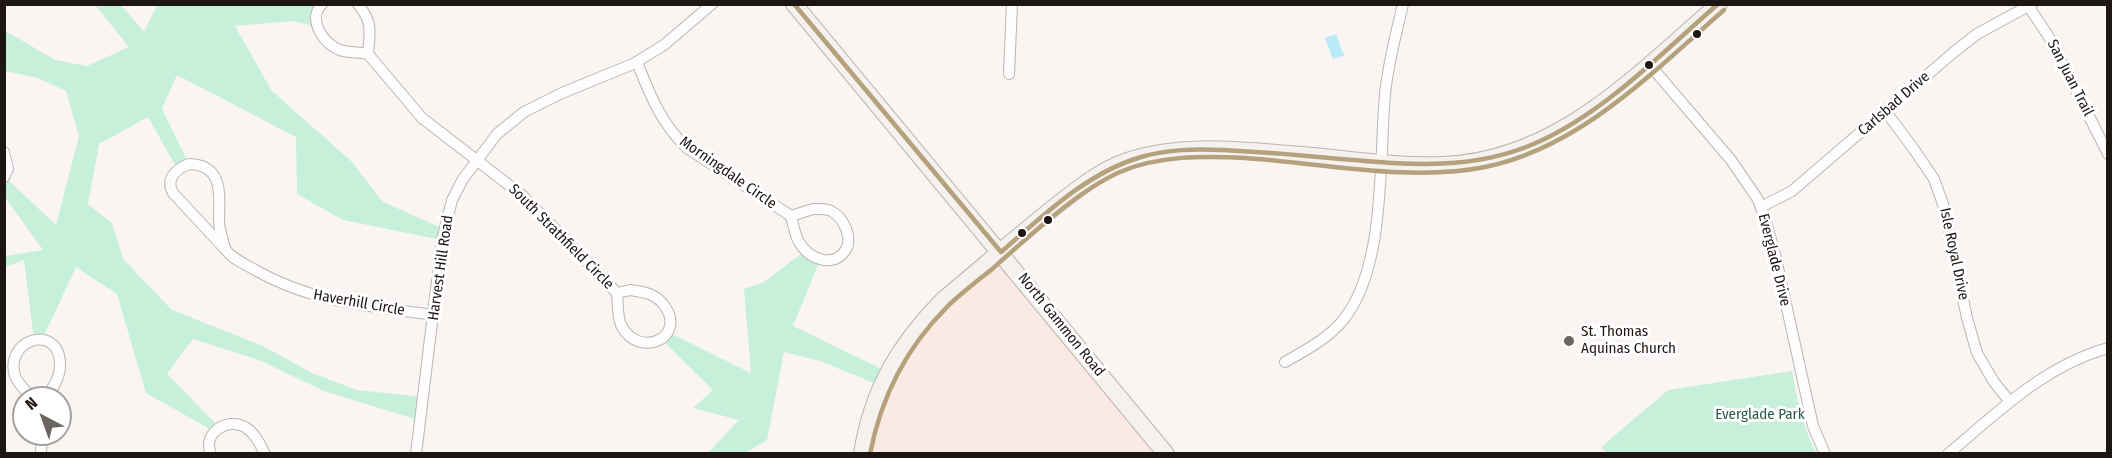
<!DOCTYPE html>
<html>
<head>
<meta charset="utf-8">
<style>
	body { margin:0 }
	#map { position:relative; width:2112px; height:458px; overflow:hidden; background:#faf4f2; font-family:"Fira Sans Condensed",sans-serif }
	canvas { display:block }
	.frame { position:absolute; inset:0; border:6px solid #1e1612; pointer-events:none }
	.north { position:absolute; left:12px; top:386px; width:60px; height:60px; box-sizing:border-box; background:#fff; border:2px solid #a5a2a0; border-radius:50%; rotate:319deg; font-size:16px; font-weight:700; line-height:24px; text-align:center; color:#1e1612 }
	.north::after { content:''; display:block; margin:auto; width:21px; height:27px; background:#6b6460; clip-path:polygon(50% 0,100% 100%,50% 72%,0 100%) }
</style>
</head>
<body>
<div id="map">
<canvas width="2112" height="458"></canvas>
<div class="frame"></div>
<div class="north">N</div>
</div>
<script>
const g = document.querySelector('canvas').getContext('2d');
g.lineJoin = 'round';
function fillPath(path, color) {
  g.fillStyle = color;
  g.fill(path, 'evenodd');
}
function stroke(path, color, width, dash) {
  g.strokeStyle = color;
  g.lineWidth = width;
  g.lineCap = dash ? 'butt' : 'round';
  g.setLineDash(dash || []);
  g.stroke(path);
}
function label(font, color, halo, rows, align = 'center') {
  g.font = font + ' "Fira Sans Condensed",sans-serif';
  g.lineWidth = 6;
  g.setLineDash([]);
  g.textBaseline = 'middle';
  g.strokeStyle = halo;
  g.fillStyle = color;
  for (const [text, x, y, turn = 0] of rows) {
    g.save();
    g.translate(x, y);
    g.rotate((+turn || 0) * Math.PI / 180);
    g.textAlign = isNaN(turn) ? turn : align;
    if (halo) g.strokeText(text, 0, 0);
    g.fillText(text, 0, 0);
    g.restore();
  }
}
fillPath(new Path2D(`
	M1001 252 1166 454H862L899 352Z`), '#fbeae3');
fillPath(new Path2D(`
	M307 4 319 7 318 27 293 21 235 26 271 90 351 161 383 202 444 229 442 240 343 220 297 194 296 137 177 75 162 109 189 164 178 170 148 117 99 144 88 204 112 223 123 259 172 310 263 346 312 373 357 390 424 397 421 421 324 391 259 360 193 339 167 374 219 427 215 432 146 393 117 294 76 267 42 340H34L24 260 5 267V256L43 250 5 197V177L56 225 79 136 66 91 38 78 5 71 4 30 55 60 87 66 129 47 95 5H121L144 32 157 5Z
	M806 250 820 260 793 326 888 372 881 386 820 361 784 352 767 440 745 453H708L739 420 693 408 713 390 661 339 668 332 751 373 744 289 764 282Z
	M1792 371C1797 400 1803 426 1816 453L1607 454 1601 447 1668 390Z`), '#c7f0db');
fillPath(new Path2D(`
	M1336 34 1342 51 1345 55 1333 59 1325 38Z`), '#b9eaf8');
const street = new Path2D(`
	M322 4C307 19 323 44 340 50 348 53 359 52 368 54 370 31 373 23 358 4
	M2027 4 2049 37 2108 154
	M368 54 422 118 523 196 617 293
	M637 62C649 93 662 125 687 148L791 216
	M1649 64 1731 160 1757 198 1765 218 1775 254 1813 426 1825 454
	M1009 74 1012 4
	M1886 112 1913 148 1934 179 1943 204 1967 318 1977 353 1994 382 2010 402
	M4 152 8 169 4 177
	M189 164C225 165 219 197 219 221 219 230 223 240 225 249L173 193C165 179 176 169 189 164Z
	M1761 207 1792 191 1954 52 1977 34 2032 4
	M813 209C819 209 826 208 831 211 843 217 854 238 845 251 832 269 808 258 799 242 795 235 793 224 791 216Z
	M225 249C232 259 245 264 255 270 313 303 370 306 434 315
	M630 290C646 292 657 294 666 308 685 339 638 359 621 325 617 315 618 304 617 293Z
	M1285 362C1306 350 1329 338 1344 319 1386 266 1379 160 1385 94 1388 64 1396 34 1403 4
	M32 398C26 391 18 384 15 376 4 340 56 323 60 361 61 376 55 387 45 398
	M41 454 42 434
	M211 454C202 433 227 417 245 427 255 433 260 444 265 454
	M416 454 442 240 452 200 463 179 497 134 524 112 562 93 633 64 664 45 712 4
	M1948 454C1998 412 2044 366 2108 348`);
const secondary = new Path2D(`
	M794 4 1166 454
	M862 454C872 390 899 345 943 300 978 271 1012 241 1047 213 1071 194 1098 171 1127 161 1184 142 1244 151 1303 155 1349 159 1396 167 1443 165 1558 161 1637 74 1719 4`);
stroke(street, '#bcb5b2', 12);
stroke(secondary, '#bcb5b2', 18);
stroke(street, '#fefdfd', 10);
stroke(secondary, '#f4f1ee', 16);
stroke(new Path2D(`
	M794 4 1001 252C1043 216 1086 173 1141 157 1168 149 1196 149 1223 150 1263 152 1302 155 1341 159 1409 165 1475 171 1538 142 1605 112 1663 52 1718 4`), '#b5a17c', 4.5);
stroke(new Path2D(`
	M870 454C881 397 906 348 947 307 960 294 976 282 991 270 1027 238 1077 191 1120 172 1159 155 1204 156 1245 158 1321 163 1411 182 1485 167 1580 148 1654 71 1724 10`), '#b5a17c', 4.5);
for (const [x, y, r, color] of [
	[1697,34,5,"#1e1612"],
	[1649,65,5,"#1e1612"],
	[1048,220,5,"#1e1612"],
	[1022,233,5,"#1e1612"],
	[1569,341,6,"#6b6460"]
]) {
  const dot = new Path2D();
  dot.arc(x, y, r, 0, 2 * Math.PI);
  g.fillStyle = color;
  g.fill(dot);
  stroke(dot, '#fff', 2);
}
label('15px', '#1e1612', '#fff', [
	["San Juan Trail",2070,78,63],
	["Carlsbad Drive",1894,104,-41],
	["Morningdale Circle",728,173,35],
	["South Strathfield Circle",561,237,45],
	["Isle Royal Drive",1954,254,78],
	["Everglade Drive",1774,260,76],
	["Harvest Hill Road",441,268,-82],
	["Haverhill Circle",359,303,10],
	["North Gammon Road",1061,325,51]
]);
label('15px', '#1e1612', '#fff', [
	["St. Thomas",1581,332],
	["Aquinas Church",1581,349]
], 'left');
label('15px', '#295a46', '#fff', [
	["Everglade Park",1760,415]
]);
</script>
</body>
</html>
